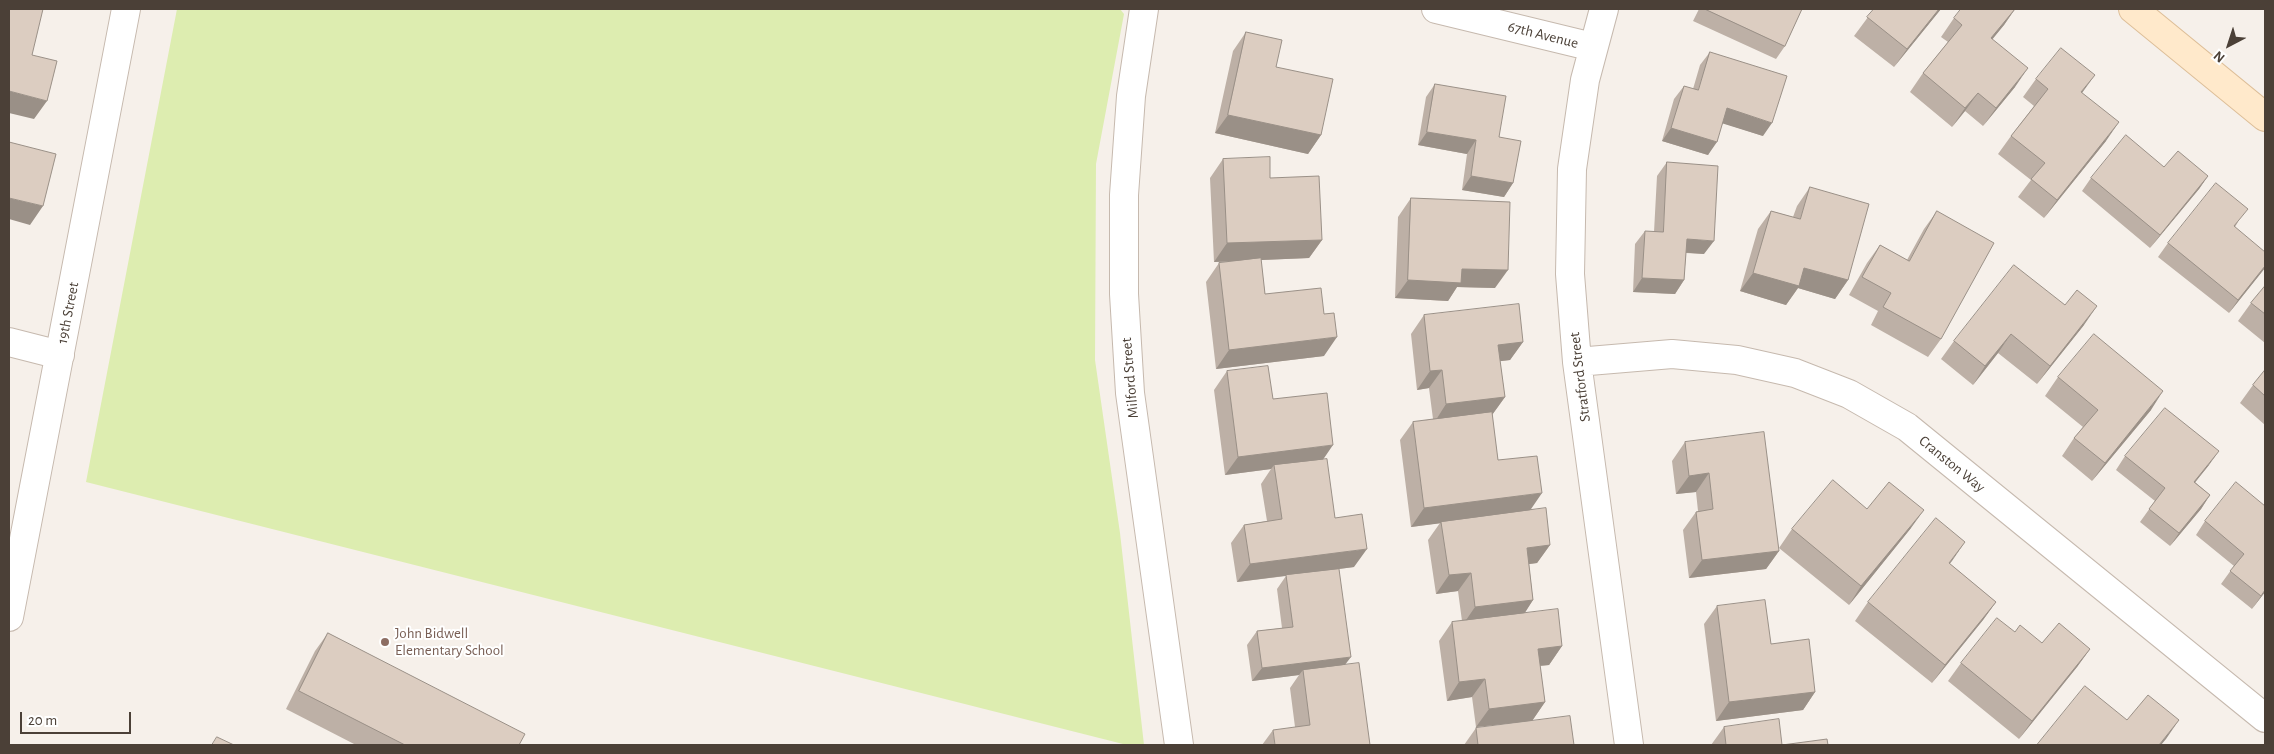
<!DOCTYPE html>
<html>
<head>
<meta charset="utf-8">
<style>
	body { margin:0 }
	#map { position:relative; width:2274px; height:754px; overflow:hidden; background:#f6f0ea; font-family:"Alegreya Sans",sans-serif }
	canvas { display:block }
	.frame { position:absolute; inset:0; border:10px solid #4b4037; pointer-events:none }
	.north { position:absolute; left:2204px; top:20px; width:50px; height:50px; -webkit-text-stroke:4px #fff; paint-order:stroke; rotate:220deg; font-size:14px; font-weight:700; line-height:20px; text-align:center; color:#4b4037 }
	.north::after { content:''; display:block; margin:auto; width:18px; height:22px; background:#4b4037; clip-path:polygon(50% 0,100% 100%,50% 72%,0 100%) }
	.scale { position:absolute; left:20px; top:712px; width:111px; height:22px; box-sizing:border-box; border:2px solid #4b4037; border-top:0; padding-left:6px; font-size:15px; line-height:18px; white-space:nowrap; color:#4b4037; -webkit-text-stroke:4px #fff; paint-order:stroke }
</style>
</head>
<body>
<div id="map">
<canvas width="2274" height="754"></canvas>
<div class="frame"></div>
<div class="north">N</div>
<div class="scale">20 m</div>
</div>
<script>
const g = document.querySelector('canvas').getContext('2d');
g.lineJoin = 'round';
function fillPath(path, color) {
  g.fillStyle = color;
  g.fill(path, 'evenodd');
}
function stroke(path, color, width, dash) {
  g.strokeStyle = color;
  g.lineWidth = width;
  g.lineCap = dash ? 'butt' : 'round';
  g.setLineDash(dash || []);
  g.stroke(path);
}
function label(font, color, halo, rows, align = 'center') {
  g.font = font + ' "Alegreya Sans",sans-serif';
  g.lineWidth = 4;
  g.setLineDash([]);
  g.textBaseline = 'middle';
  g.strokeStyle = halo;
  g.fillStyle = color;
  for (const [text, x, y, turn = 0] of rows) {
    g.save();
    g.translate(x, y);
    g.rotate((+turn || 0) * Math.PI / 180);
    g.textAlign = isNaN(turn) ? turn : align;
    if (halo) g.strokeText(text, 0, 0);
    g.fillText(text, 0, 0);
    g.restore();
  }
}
fillPath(new Path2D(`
	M177 9H1120L1124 14 1096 164 1095 360 1120 533 1144 745H1127L86 482Z`), '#ddedb0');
const street = new Path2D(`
	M1144 9 1131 96 1124 195V294L1130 393 1179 745
	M1436 9 1593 47
	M1604 9 1585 80 1572 169 1570 274 1577 362 1629 745
	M9 342 60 355
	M1577 362 1672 354 1737 360 1795 373 1849 394 1907 427 2265 718
	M9 617 126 9`);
const secondary = new Path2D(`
	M2133 9 2265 117`);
stroke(street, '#c6b9ae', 30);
stroke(secondary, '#ddbe98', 30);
stroke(street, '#fff', 28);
stroke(secondary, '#ffe9cb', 28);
fillPath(new Path2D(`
	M1699 9H1802L1785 46 1776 59 1693 21Z
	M1874 9H1941L1894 67 1854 36Z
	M2015 9 2004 25 1992 39 2015 87 1983 126 1965 111 1952 127 1910 92 1923 73 1948 42 1941 37 1954 18Z
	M1246 32 1276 67 1321 135 1308 154 1215 133 1233 51Z
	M1710 52 1763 136 1723 123 1708 155 1662 141 1674 99 1684 86 1693 89 1700 65Z
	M2036 79 2082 93 2106 141 2044 218 2018 197 2031 180 1998 154 2011 136 2034 106 2023 97Z
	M1435 84 1499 137 1513 183 1504 197 1462 190 1467 154 1418 145 1426 97Z
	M1223 159 1270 178 1322 240 1309 258 1261 260 1265 294 1324 356 1216 369 1206 282 1219 263 1238 261 1214 262 1210 178Z
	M1667 162 1704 254 1686 253 1684 280 1675 294 1633 292 1635 244 1645 231 1654 232 1657 176Z
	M2164 167 2208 176 2199 189 2150 248 2082 191 2091 178Z
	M1810 187 1848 280 1835 299 1798 288 1786 305 1740 291 1758 229 1771 211 1793 217 1797 206Z
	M1411 198 1495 288 1457 287 1448 301 1395 298 1398 217Z
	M1937 211 1941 339 1928 357 1871 325 1878 311 1849 295 1867 263 1880 245 1907 260 1924 229Z
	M2238 222 2235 227 2265 268 2229 313 2158 257 2168 243Z
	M2265 286V343L2238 321 2251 303Z
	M1424 315 1523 342 1510 360 1500 361 1505 397 1492 415 1498 460 1530 510 1550 545 1537 563 1529 564 1533 600 1524 613 1562 646 1549 665 1540 666 1545 702 1532 721 1476 727 1472 697 1447 701 1439 641 1452 622 1462 621 1458 591 1436 594 1428 540 1440 523 1411 527 1400 440 1413 422 1433 419 1429 388 1417 390 1411 334Z
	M2084 325 2037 384 1998 353 1973 385 1941 359 1954 341Z
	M2265 370V425L2240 403 2253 385Z
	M1227 371 1323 459 1335 518 1354 567 1339 569 1345 664 1370 745 1295 727 1290 688 1299 675 1252 681 1247 645 1257 631 1282 628 1277 589 1286 576 1237 582 1231 543 1244 525 1267 521 1261 484 1271 469 1225 475 1214 390Z
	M2058 377 2151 410 2092 481 2062 456 2074 438 2083 427 2045 396Z
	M1685 442 1779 551 1766 569 1689 578 1683 530 1696 512 1698 511 1696 492 1676 494 1672 461Z
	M2125 456 2209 465 2195 482 2210 495 2201 509 2170 546 2140 522 2155 501 2116 470Z
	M2265 506V592L2252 609 2221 584 2234 566 2196 535 2205 521Z
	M1867 509 1911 528 1849 605 1779 548 1792 529Z
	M1950 564 1996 602 1983 620 1932 683 1855 621 1868 602Z
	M1717 606 1771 644 1815 692 1803 710 1716 721 1704 624Z
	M2015 632 2042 643 2090 649 2077 667 2019 739 1948 681 1961 663Z
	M328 633 519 745H356L286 709 315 651Z
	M1724 727 1782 745H1828H1711Z
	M1476 728 1574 745H1464Z
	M1273 730 1275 745H1262Z`), '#bdb0a6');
fillPath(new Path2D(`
	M1939 9H1941L1894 67 1907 49Z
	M2015 9 2004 25 1978 57 1991 38Z
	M2028 68 2015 87 1983 126 1996 108Z
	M2095 75 2082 93 2081 92Z
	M9 91 47 101 34 119 9 113Z
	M1978 93 1965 111 1952 127 1965 108Z
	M1727 108 1772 123 1763 136 1718 122Z
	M1228 115 1321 135 1308 154 1215 133Z
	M2119 122 2106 141 2044 218 2057 200Z
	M1671 128 1717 142 1708 155 1662 141Z
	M1427 132 1476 140 1467 154 1418 145Z
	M1471 176 1513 183 1504 197 1462 190Z
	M2208 176 2199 189 2150 248 2160 235Z
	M9 198 43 206 30 225 9 219Z
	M1687 239 1714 241 1704 254 1677 252Z
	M1322 240 1309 258 1214 262 1227 243Z
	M2265 266V268L2229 313 2238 300Z
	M1804 268 1848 280 1835 299 1798 288 1786 305 1740 291 1753 273Z
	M1462 269 1508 270 1495 288 1457 287 1448 301 1395 298 1408 280Z
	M1642 278 1684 280 1675 294 1633 292Z
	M2097 306 2084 325 2037 384 2050 366Z
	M2011 334 1998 353 1973 385 1985 366Z
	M1337 337 1324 356 1216 369 1229 350Z
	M1523 342 1510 360 1485 363 1498 345Z
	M1442 370 1429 388 1417 390 1430 371Z
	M2163 391 2151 410 2092 481 2105 463Z
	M1505 397 1492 415 1434 423 1446 404Z
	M1333 445 1320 464 1274 465 1271 469 1225 475 1238 457Z
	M2219 451 2209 465 2185 495 2194 482Z
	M1709 473 1696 492 1676 494 1689 476Z
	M1542 493 1529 512 1411 527 1424 508Z
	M2210 495 2201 509 2170 546 2179 533Z
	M1924 510 1911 528 1849 605 1861 586Z
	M1965 542 1952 561 1936 581 1949 563Z
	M1550 545 1537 563 1514 566 1527 548Z
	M1367 549 1354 567 1237 582 1250 564Z
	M1779 551 1766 569 1689 578 1702 560Z
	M1471 573 1458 591 1436 594 1449 575Z
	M2265 590V592L2252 609 2261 596Z
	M1533 600 1521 619 1462 626 1475 607Z
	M1996 602 1983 620 1932 683 1945 665Z
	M1562 646 1549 665 1525 667 1538 649Z
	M2090 649 2077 667 2019 739 2032 721Z
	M1351 657 1341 670H1303L1299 675 1252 681 1262 668Z
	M1485 679 1472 697 1447 701 1459 682Z
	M1815 692 1803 710 1716 721 1729 702Z
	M1545 702 1532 721 1476 727 1489 709Z
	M2179 720 2166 739 2161 745H2159Z`), '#9a9087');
const building = new Path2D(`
	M9 9H43L32 55 57 61 47 101 9 91Z
	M1705 9H1802L1785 46Z
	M1874 9H1939L1907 49 1867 17Z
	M1961 9H2015L1991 38 2028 68 1996 108 1978 93 1965 108 1923 73 1962 25 1954 18Z
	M1246 32 1282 40 1276 67 1333 79 1321 135 1228 115Z
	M2061 48 2095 75 2081 92 2119 122 2057 200 2031 179 2045 163 2011 136 2048 89 2036 79Z
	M1710 52 1787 76 1772 123 1727 108 1717 142 1671 128 1684 86 1698 90Z
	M1435 84 1506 96 1499 137 1521 141 1513 183 1471 176 1476 140 1427 132Z
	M2126 135 2164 167 2178 151 2208 176 2160 235 2091 178Z
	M9 142 56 154 43 206 9 198Z
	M1270 157V178L1319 176 1322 240 1227 243 1223 159Z
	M1667 162 1718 166 1714 241 1687 239 1684 280 1642 278 1645 231 1663 232Z
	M2216 183 2248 209 2234 226 2265 252V266L2238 300 2168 243Z
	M1810 187 1869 204 1848 280 1804 268 1799 286 1753 273 1771 211 1800 219Z
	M1411 198 1510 202 1508 270 1462 269 1461 283 1408 280Z
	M1937 211 1994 243 1941 339 1883 307 1891 293 1862 277 1880 245 1909 261Z
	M1261 258 1265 294 1321 288 1324 314 1334 313 1337 337 1229 350 1219 263Z
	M2014 265 2065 305 2077 290 2097 306 2050 366 2011 334 1985 366 1954 341Z
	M2265 286V314L2251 303Z
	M1519 304 1523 342 1498 345 1505 397 1446 404 1442 370 1430 371 1424 315Z
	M2094 334 2163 391 2105 463 2074 438 2098 410 2058 377Z
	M1268 366 1273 399 1327 393 1333 445 1238 457 1227 371Z
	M2265 370V396L2253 385Z
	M2165 408 2219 451 2194 482 2210 495 2179 533 2149 509 2165 488 2125 456Z
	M1492 412 1498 460 1537 456 1542 493 1424 508 1413 422Z
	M1764 432 1779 551 1702 560 1696 512 1713 509 1709 473 1689 476 1685 442Z
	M1327 459 1335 518 1362 514 1367 549 1250 564 1244 525 1282 519 1274 465Z
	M1833 480 1867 509 1889 482 1924 510 1861 586 1792 529Z
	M2236 482 2265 506V590L2261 596 2230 571 2244 554 2205 521Z
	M1546 508 1550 545 1527 548 1533 600 1475 607 1471 573 1449 575 1441 522Z
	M1936 518 1965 542 1949 563 1996 602 1945 665 1868 602Z
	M1339 569 1351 657 1262 668 1257 631 1293 627 1286 575Z
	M1765 600 1771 644 1809 639 1815 692 1729 702 1717 606Z
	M1558 609 1562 646 1538 649 1545 702 1489 709 1485 679 1459 682 1452 622Z
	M1997 618 2015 632 2020 625 2042 643 2059 623 2090 649 2032 721 1961 663Z
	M328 633 525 734 519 745H405L299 691Z
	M1359 663 1370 745H1275L1273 730 1310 725 1303 670Z
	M2085 686 2127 720 2148 695 2179 720 2159 745H2037Z
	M1570 716 1574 745H1478L1476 728Z
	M1779 719 1782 745 1827 739 1828 745H1726L1724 727Z
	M217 737 234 745H212Z`);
fillPath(building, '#dccdc1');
stroke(building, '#9a9087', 1);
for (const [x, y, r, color] of [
	[385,642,5,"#8d6e63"]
]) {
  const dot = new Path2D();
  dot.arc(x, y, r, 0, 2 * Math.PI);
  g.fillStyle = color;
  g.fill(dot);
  stroke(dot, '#fff', 2);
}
label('15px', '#4b4037', '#fff', [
	["67th Avenue",1543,35,14],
	["19th Street",68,313,-79],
	["Stratford Street",1580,377,-97],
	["Milford Street",1130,378,-95],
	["Cranston Way",1952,464,39]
]);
label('15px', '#785e54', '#fff', [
	["John Bidwell",395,633],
	["Elementary School",395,650]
], 'left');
</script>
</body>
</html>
